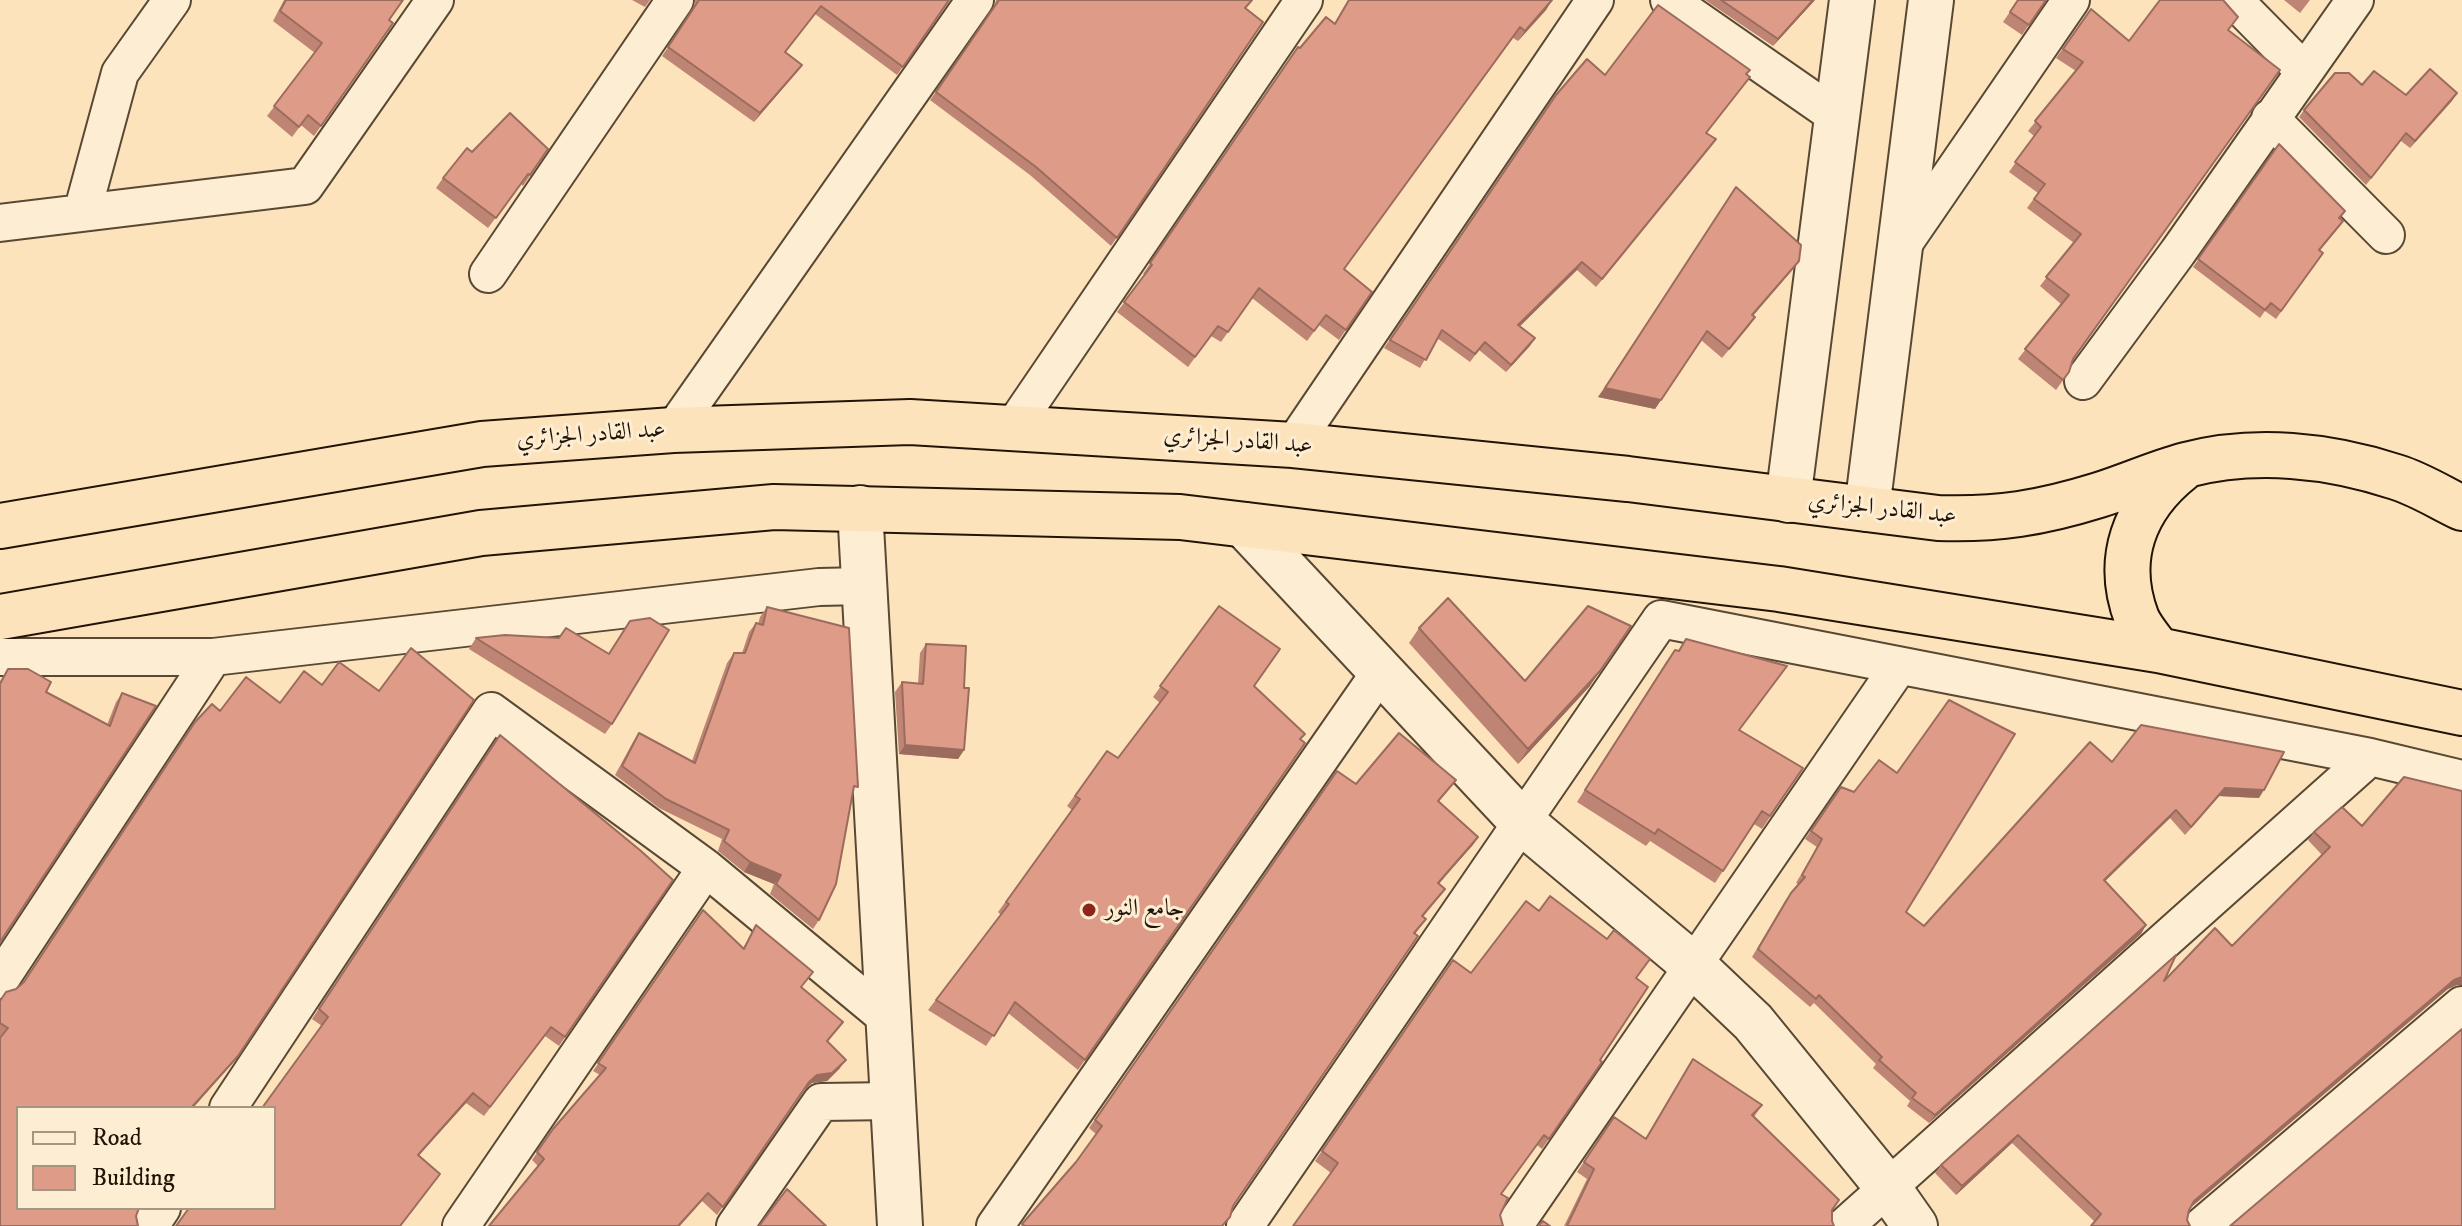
<!DOCTYPE html>
<html>
<head>
<meta charset="utf-8">
<style>
	body { margin:0 }
	#map { position:relative; width:2462px; height:1226px; overflow:hidden; background:#fce3bc; font-family:"IM FELL DW Pica",serif }
	canvas { display:block }
	.legend { position:absolute; left:16px; top:1106px; width:260px; height:104px; box-sizing:border-box; background:#fdedd3; border:2px solid #a59681; margin:0; padding:10px 14px; list-style:none; font-size:24px; color:#211406 }
	.legend li { display:flex; align-items:center; gap:16px; height:40px }
	.legend b { width:40px; border:2px solid #a59681 }
</style>
</head>
<body>
<div id="map">
<canvas width="2462" height="1226"></canvas>
<ul class="legend">
<li><b style="height:10px;background:#fdedd3"></b>Road</li>
<li><b style="height:22px;background:#de9b87"></b>Building</li>
</ul>
</div>
<script>
const g = document.querySelector('canvas').getContext('2d');
g.lineJoin = 'round';
function stroke(path, color, width, dash) {
  g.strokeStyle = color;
  g.lineWidth = width;
  g.lineCap = dash ? 'butt' : 'round';
  g.setLineDash(dash || []);
  g.stroke(path);
}
function fillPath(path, color) {
  g.fillStyle = color;
  g.fill(path, 'evenodd');
}
function label(font, color, halo, rows, align = 'center') {
  g.font = font + ' "IM FELL DW Pica",Amiri,serif';
  g.lineWidth = 6;
  g.setLineDash([]);
  g.textBaseline = 'middle';
  g.strokeStyle = halo;
  g.fillStyle = color;
  for (const [text, x, y, turn = 0] of rows) {
    g.save();
    g.translate(x, y);
    g.rotate((+turn || 0) * Math.PI / 180);
    g.textAlign = isNaN(turn) ? turn : align;
    if (halo) g.strokeText(text, 0, 0);
    g.fillText(text, 0, 0);
    g.restore();
  }
}
const minor = new Path2D(`
	M1669 0 1836 116
	M2234 0 2304 71
	M2270 118 2386 235
	M82 213 120 73 172 0
	M0 223 305 186 435 0
	M1900 249 2071 0
	M488 274 675 0
	M2083 381 2178 252 2355 0
	M1014 426 1304 0
	M673 430 975 0
	M1293 445 1595 0
	M0 657H213L819 587 864 586
	M0 980 213 657
	M228 1108 491 711 706 868 888 1019
	M150 1226 162 1208
	M461 1226 706 868
	M735 1226 821 1102 893 1101
	M995 1226 1381 671
	M1245 1226 1661 619 2370 757 2462 779
	M1514 1226 1899 666
	M1845 1226 2370 757
	M2202 1226 2462 1005`);
const tertiary = new Path2D(`
	M1788 500 1852 0
	M860 508 900 1226
	M1867 509 1931 0
	M1244 525 1522 822 1693 965 1753 1022 1889 1189 1915 1226`);
const trunk = new Path2D(`
	M0 526 482 444 673 430 910 422 1293 445 1628 479 1938 518C1998 520 2041 513 2099 495 2128 486 2156 473 2186 465 2255 447 2329 455 2396 477 2419 484 2441 498 2462 508
	M0 617 481 533 774 507 1180 517 1779 589 2158 650 2462 713
	M2158 650C2151 640 2142 630 2137 619 2114 559 2134 507 2182 469`);
stroke(minor, '#584834', 40);
stroke(tertiary, '#584834', 48);
stroke(trunk, '#211406', 48);
stroke(minor, '#fdedd3', 36);
stroke(tertiary, '#fdedd3', 44);
stroke(trunk, '#fce3bc', 44);
fillPath(new Path2D(`
	M284 0H403L389 20 393 23 314 136 301 125 292 137 267 116 315 53 273 21Z
	M632 0H650L645 7Z
	M695 0H949L897 75 815 14 786 52 802 65 754 122 662 56 692 12Z
	M996 0H1253L1246 8 1263 22 1111 246 1030 175 930 100 993 11Z
	M1348 0H1552L1546 10 1518 41 1513 38 1344 269 1372 292 1339 340 1319 325 1307 341 1252 298 1221 342 1211 336 1188 367 1117 312 1145 275 1143 274 1298 47 1300 48 1334 24Z
	M1705 0H1815L1773 46Z
	M2018 0H2046L2022 35 2003 22Z
	M2284 0H2310L2300 13Z
	M2091 9 2129 41 2229 30 2073 359 2069 372 2056 390 2018 359 2061 304 2040 286 2074 243 2027 208 2038 193 2009 172 2034 136 2028 131 2076 71 2056 58Z
	M1747 74 1707 133 1716 139 1710 147 1596 287 1577 270 1520 326 1535 338 1506 372 1479 350 1470 362 1437 338 1420 368 1384 348 1556 95 1605 75Z
	M2362 85 2406 95 2457 93 2410 148 2401 141 2366 185 2299 117 2304 110Z
	M2279 144 2340 218 2337 228 2319 250 2323 253 2276 319 2265 311 2260 318 2193 267Z
	M548 149 523 186 521 184 488 228 436 188 443 178 472 152Z
	M1736 187 1792 270 1753 315 1749 326 1722 358 1701 340 1655 409 1598 397Z
	M1219 606 1254 686 1301 740 1305 743 1078 1070 1008 1013 986 1046 928 1010 1001 915 998 912 1072 810 1067 806 1107 751 1118 758 1160 703 1153 697Z
	M767 607 852 796 819 920 813 929 770 894 774 884 744 872 718 851 722 839 659 808 615 775 633 742 639 733 692 761 727 663 734 653H742L749 632 756 623 758 624 760 617Z
	M630 621 612 724 605 734 469 649 476 638 608 654Z
	M1419 628 1525 681 1590 686 1518 764 1409 643Z
	M1686 639 1740 730 1803 768 1762 829 1754 824 1715 883 1650 841 1646 846 1577 802 1666 662 1675 650 1678 651Z
	M926 644 964 688V750L958 759 899 754 895 692 902 682 918 684 920 653Z
	M8 669 46 692 107 725 116 702 122 693 156 706 0 942V681Z
	M500 735 673 880 559 1046 545 1036 484 1116 466 1103 419 1155 322 1026 312 1019Z
	M2112 762 2259 798 2219 796 2185 835 2170 818 2105 881 2146 925 2141 934 1929 1123 1907 1106 1910 1101 1873 1068 1876 1064 1814 1003 1810 1007 1752 957 1785 901 1798 884 1796 883 1817 847 1805 839 1841 787 1906 912 1924 926Z
	M1337 771 1356 784 1450 788 1438 802 1478 837 1439 884 1445 889 1423 917 1426 919 1415 934 1233 1206 1223 1226H1021L1076 1162 1096 1134 1089 1128Z
	M2362 826 2457 985 2448 989 2095 1222 2012 1143 1956 1195 1935 1173 1941 1165 2164 981 2232 946 2322 855 2308 840 2314 832Z
	M703 910 743 948 756 925 801 987 837 1029 827 1041 840 1068 827 1081 812 1083 804 1090 717 1215 702 1201 680 1226H489L538 1166 532 1160 553 1129 600 1075 593 1071Z
	M1539 911 1636 978 1600 1060 1602 1062 1542 1149 1537 1145 1501 1194 1500 1215 1502 1224 1331 1173 1315 1161 1453 960 1471 973Z
	M0 1000 238 1056 231 1065 1 1037 0 1036Z
	M1693 1059 1762 1105 1754 1117 1832 1210V1221L1834 1226H1564L1587 1179 1577 1172 1614 1117 1645 1139Z`), '#bf8574');
fillPath(new Path2D(`
	M1552 0 1546 10 1518 41 1525 31Z
	M1813 0H1815L1773 46 1778 39Z
	M802 65 796 73 754 122 760 113Z
	M2457 93 2452 101 2410 148 2415 141Z
	M1716 139 1710 147 1596 287 1602 279Z
	M1799 261 1792 270 1746 324 1752 315Z
	M1582 262 1577 270 1513 333 1518 325Z
	M1535 338 1530 346 1506 372 1511 365Z
	M1605 388 1661 400 1655 409 1598 397Z
	M1600 671 1590 686 1518 764 1528 749Z
	M905 745 964 750 958 759 899 754Z
	M2225 788 2264 790 2259 798 2219 796 2185 835Z
	M2176 810 2170 818 2098 888 2104 880Z
	M1478 837 1473 845 1432 891 1438 883Z
	M750 862 781 875 774 884 744 872Z
	M2146 925 2141 934 1929 1123 1935 1115Z
	M2462 977V985H2457L2448 989 2188 1210 2194 1201 2454 980Z
	M238 1056 231 1065 193 1108H191Z
	M846 1060 840 1068 827 1081 812 1083 804 1090 809 1082 817 1075Z
	M473 1093 466 1103 411 1164 418 1155Z
	M2018 1135 2012 1143 1956 1195 1962 1186Z`), '#9b6c5e');
const building = new Path2D(`
	M286 0H403L389 20 393 23 321 126 308 115 299 127 274 106 322 43 280 11Z
	M699 0H949L903 67 821 6 785 52 802 65 760 113 668 47Z
	M999 0H1252L1245 8 1263 22 1117 238 1036 167 936 92Z
	M1349 0H1552L1525 31 1520 27 1344 269 1372 292 1346 330 1326 315 1314 331 1259 288 1228 332 1218 326 1195 357 1124 302 1152 265 1150 263 1298 47 1300 48 1326 17 1335 24Z
	M1721 0H1813L1778 39Z
	M2018 0H2046L2029 25 2010 12Z
	M2160 0H2223L2238 17 2228 30 2280 70 2073 359 2069 372 2063 380 2025 349 2069 295 2046 277 2081 234 2034 199 2045 184 2015 162 2041 127 2035 121 2083 62 2063 49 2091 9 2129 41Z
	M1658 5 1750 70 1746 74 1750 77 1706 133 1716 139 1602 279 1582 262 1518 325 1535 338 1511 365 1485 342 1475 354 1442 330 1426 360 1390 340 1556 95 1587 59 1605 75Z
	M2430 69 2457 93 2415 141 2406 133 2371 178 2304 110 2335 73H2349L2362 85 2374 71 2406 95Z
	M510 113 548 149 530 175 528 174 496 218 443 178 467 148 472 152Z
	M2279 144 2345 211 2339 218 2343 221 2319 250 2323 253 2281 311 2271 303 2265 310 2198 259Z
	M1736 187 1801 245 1799 261 1752 315 1755 317 1729 349 1707 331 1661 400 1605 388Z
	M1448 598 1525 681 1588 606 1631 626 1600 671 1528 749 1419 628Z
	M1219 606 1280 649 1254 686 1305 734 1300 739 1305 743 1085 1060 1015 1002 994 1036 936 1000 1009 904 1006 902 1080 799 1075 796 1107 751 1118 758 1168 692 1160 686Z
	M767 607 849 628 858 787 854 786 836 884 819 920 776 884 781 875 750 862 724 841 729 830 666 799 622 766 639 733 695 763 734 653H745L756 623 763 625Z
	M650 618 669 630 612 724 476 638 505 635 559 638 566 628 609 654 630 621Z
	M1686 639 1787 666 1739 730 1803 768 1770 816 1762 811 1723 871 1658 829 1655 834 1585 790 1675 650 1679 651Z
	M926 644 966 646 964 688H969L964 750 905 745 902 682 923 684Z
	M411 648 474 700 238 1056 191 1108H18V1208H139L136 1216 138 1226H0V1038L8 1028 0 1023V1001L6 992 16 989 24 982 195 722 212 704 220 711 246 677 280 703 304 671 322 685 339 662 379 691Z
	M8 669H28L51 682 46 692 110 726 122 693 156 706 0 942V684Z
	M1949 700 2015 734 1906 912 1924 926 2090 742 2112 762 2141 725 2284 752 2264 790 2225 788 2191 827 2176 810 2104 880 2146 925 1935 1115 1912 1098 1916 1093 1879 1060 1882 1057 1819 995 1816 999 1758 949 1791 893 1805 877 1802 875 1822 839 1811 831 1841 787 1854 792 1879 760 1897 773Z
	M1399 733 1456 780 1438 801 1478 837 1438 883 1445 889 1422 916 1426 919 1414 933 1418 936 1233 1206 1230 1217 1222 1226H1025L1022 1224 1076 1162 1102 1126 1095 1120 1337 771 1356 784Z
	M500 735 641 851 673 880 565 1037 551 1027 490 1107 473 1093 418 1155 440 1174 400 1226H176L189 1208H274V1108H262L328 1017 319 1009Z
	M2404 777 2462 791V977L2454 980 2194 1201 2189 1210 2187 1220 2190 1226H2091L2101 1214 2018 1135 1962 1186 1941 1165 2176 955 2164 981 2215 928 2232 946 2330 847 2314 832 2342 807 2362 826Z
	M1550 896 1607 939 1614 930 1650 959 1636 978 1648 987 1600 1060 1602 1062 1549 1139 1544 1135 1501 1194 1508 1198 1500 1215 1503 1226H1293L1338 1163 1322 1151 1453 960 1471 973 1526 901 1539 911Z
	M703 910 744 949 756 925 813 972 801 987 843 1022 827 1041 846 1060 832 1073 817 1075 809 1082 723 1207 708 1193 678 1226H489L544 1159 537 1152 553 1129 606 1068 598 1063Z
	M2462 1029V1226H2230Z
	M1693 1059 1762 1105 1752 1115 1839 1200 1832 1210V1221L1834 1226H1567L1594 1169 1584 1162 1614 1117 1646 1139Z
	M787 1189 826 1226H759Z
	M1543 1221 1550 1226H1538Z`);
fillPath(building, '#de9b87');
stroke(building, '#9b6c5e', 2);
for (const [x, y, r, color] of [
	[1089,910,8,"#8f2418"]
]) {
  const dot = new Path2D();
  dot.arc(x, y, r, 0, 2 * Math.PI);
  g.fillStyle = color;
  g.fill(dot);
  stroke(dot, '#fdedd3', 3);
}
label('24px', '#211406', '#fdedd3', [
	["عبد القادر الجزائري",591,436,-4],
	["عبد القادر الجزائري",1238,442,4],
	["عبد القادر الجزائري",1882,510,6]
]);
label('24px', '#211406', '#fdedd3', [
	["جامع النور",1105,910]
], 'left');
</script>
</body>
</html>
